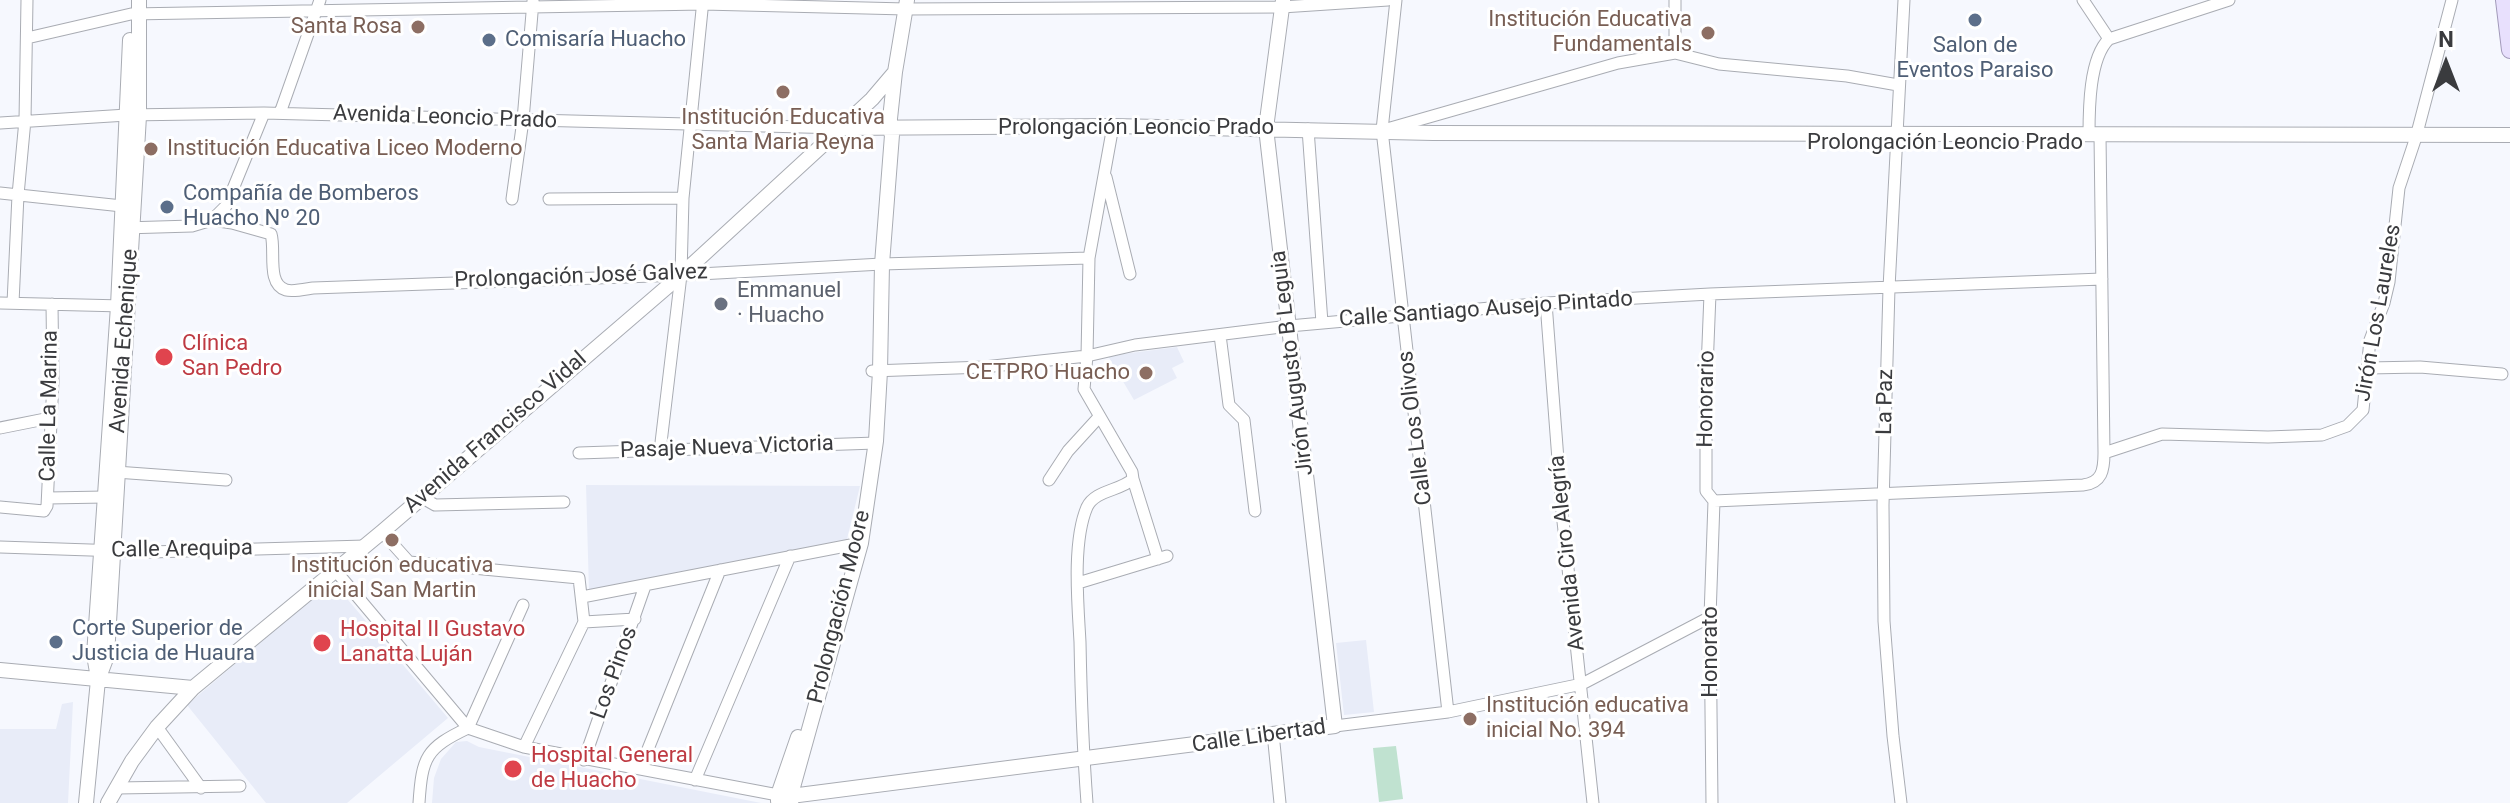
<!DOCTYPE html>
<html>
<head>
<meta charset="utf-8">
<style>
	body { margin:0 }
	#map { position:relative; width:2510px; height:803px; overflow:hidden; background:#f6f8fe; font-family:Roboto,sans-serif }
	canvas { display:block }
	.north { position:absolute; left:2406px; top:24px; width:80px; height:80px; -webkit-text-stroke:6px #fff; paint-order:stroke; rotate:0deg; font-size:22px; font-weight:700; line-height:32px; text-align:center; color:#3a3b3e }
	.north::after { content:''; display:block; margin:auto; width:28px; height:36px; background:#3a3b3e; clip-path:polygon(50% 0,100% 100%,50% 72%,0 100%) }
</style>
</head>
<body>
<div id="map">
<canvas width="2510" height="803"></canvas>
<div class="north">N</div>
</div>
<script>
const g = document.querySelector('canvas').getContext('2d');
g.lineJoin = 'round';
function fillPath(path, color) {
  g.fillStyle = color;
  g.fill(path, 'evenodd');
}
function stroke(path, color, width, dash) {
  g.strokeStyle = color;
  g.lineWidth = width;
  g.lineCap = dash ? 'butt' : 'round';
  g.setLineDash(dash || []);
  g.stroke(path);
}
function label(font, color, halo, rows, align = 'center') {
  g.font = font + ' Roboto,sans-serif';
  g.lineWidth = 6;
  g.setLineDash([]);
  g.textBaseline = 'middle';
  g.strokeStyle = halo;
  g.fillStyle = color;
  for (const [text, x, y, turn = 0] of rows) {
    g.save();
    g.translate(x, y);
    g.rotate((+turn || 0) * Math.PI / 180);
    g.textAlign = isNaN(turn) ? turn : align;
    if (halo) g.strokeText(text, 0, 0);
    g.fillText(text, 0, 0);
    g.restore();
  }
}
fillPath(new Path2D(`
	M1177 347 1184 362 1172 368 1177 378 1134 400 1108 356Z
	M586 485 860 486 846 543 589 592Z
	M332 581 448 718 347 803H266L187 705Z
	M1366 640 1374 712 1344 715 1336 643Z
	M73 702 68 803H0V729H56L62 704Z
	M467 741 479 747 761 803H432L434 778 441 759 456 742Z`), '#e8ecf8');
fillPath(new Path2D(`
	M1396 746 1403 799 1379 802 1373 748Z`), '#c0e2d0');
const minor = new Path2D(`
	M1396 0 1382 130 1448 712
	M2083 0 2109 39
	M27 38 131 14 703 4 906 9 1282 7 1388 0
	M1675 53V0
	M280 113 320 0
	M0 123 127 115 264 113 841 128
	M1308 129 1322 323
	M1387 129 1618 63 1675 53 1719 64 1847 76 1898 85
	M2089 135C2089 110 2089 58 2109 39L2229 0
	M1106 177 1130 274
	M0 193 122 206
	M512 199 523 120 533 1
	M549 199 683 198
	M212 220 226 206 264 113
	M124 228 192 226 212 220 232 223 271 234C276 250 266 284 286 290 293 292 306 289 313 288L681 275 882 264 1089 258
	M1710 294 1706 394V491L1714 501
	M0 303 123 306
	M13 303 18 195 25 120 27 0
	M1546 303 1562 512 1593 803
	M1220 335 1229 405 1244 420 1255 511
	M2368 368 2420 367 2502 374
	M872 371 984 367 1087 356 1135 345 1289 326 1546 303 1710 294 2102 279
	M0 428 50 418
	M660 451 681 275 683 198 703 0
	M579 453 876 443
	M2104 453 2162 434 2268 437 2322 435 2347 426 2363 410 2370 340 2384 303 2389 282 2399 188 2416 137 2452 0
	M116 472 226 480
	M1133 479 1158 559
	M1049 480 1068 451 1099 417
	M421 497 435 505 564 502
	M48 498 105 497
	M1714 501 2083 485C2102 483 2104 470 2104 453L2100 135
	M0 507 44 511 47 506 53 381 52 304
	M382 532 409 562 579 578 584 622
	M0 547 150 552 365 546
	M335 570 468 728
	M1078 583 1167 556
	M582 597 861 543
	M1335 726 1448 712 1582 684 1710 617
	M157 727 201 788
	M468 728 524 747 778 795
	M468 728 523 605
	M1273 733 1280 803
	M524 747 584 622 635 619
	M584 760 645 586
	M640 769 720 570
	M695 780 790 556
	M117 788 240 786
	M419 803C422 757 426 748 468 728
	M1087 803C1083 750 1081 696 1080 642 1078 605 1072 542 1087 507 1095 490 1120 491 1133 479L1132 472 1084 389 1087 356 1089 258 1113 126
	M1712 803 1710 617 1714 501
	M1901 803 1893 736 1884 621 1883 505 1889 288 1904 0`);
const tertiary = new Path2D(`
	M841 128 1113 126 1433 133 2510 135
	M0 670 193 688
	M98 678 94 655 118 306 130 40
	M778 795 791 796 1335 726 1266 128 1283 0
	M778 801V795L798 737
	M86 803 98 680 107 656 139 116V0
	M108 803 132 761 157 727 193 688 382 532 681 275 841 128 872 99 895 72
	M791 803 793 787 861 543 876 441 880 371 882 264 892 135 889 128 895 72 907 0`);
const primary = new Path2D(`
	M2504 0 2510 50`);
stroke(minor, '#a9acb3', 13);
stroke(tertiary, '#a9acb3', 16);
stroke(primary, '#a199b9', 18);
stroke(minor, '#fff', 11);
stroke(tertiary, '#fff', 14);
stroke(primary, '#e8e0fd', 16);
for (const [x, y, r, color] of [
	[1975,20,8,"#5c6f8a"],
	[418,27,8,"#8d6e63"],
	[1708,33,8,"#8d6e63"],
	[489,40,8,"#5c6f8a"],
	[783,92,8,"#8d6e63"],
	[151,149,8,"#8d6e63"],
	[167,207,8,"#5c6f8a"],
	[721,304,8,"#6b7280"],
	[164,357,10,"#e0444e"],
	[1146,373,8,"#8d6e63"],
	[392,540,8,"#8d6e63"],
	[56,642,8,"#5c6f8a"],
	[322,643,10,"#e0444e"],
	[1470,719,8,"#8d6e63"],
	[513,769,10,"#e0444e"]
]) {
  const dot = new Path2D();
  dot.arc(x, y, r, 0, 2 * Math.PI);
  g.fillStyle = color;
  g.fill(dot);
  stroke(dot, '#fff', 3);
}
label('22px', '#785e54', '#fff', [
	["Institución Educativa",1692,20],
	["Fundamentals",1692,45],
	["Santa Rosa",402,27],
	["Institución Educativa",783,118,"center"],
	["Santa Maria Reyna",783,143,"center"],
	["Institución Educativa Liceo Moderno",167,149,"left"],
	["CETPRO Huacho",1130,373],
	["Institución educativa",392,566,"center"],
	["inicial San Martin",392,591,"center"],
	["Institución educativa",1486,706,"left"],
	["inicial No. 394",1486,731,"left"]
], 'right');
label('22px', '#4e5e75', '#fff', [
	["Comisaría Huacho",505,40],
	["Salon de",1975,46,"center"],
	["Eventos Paraiso",1975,71,"center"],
	["Compañía de Bomberos",183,194],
	["Huacho Nº 20",183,219],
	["Corte Superior de",72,629],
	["Justicia de Huaura",72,654]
], 'left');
label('22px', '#3a3b3e', '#fff', [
	["Avenida Leoncio Prado",445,118,2],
	["Prolongación Leoncio Prado",1136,128],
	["Prolongación Leoncio Prado",1945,143],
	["Prolongación José Galvez",581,277,-2],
	["Calle Santiago Ausejo Pintado",1486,310,-4],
	["Jirón Los Laureles",2379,313,-80],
	["Avenida Echenique",125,341,-86],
	["Jirón Augusto B Leguia",1293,363,-97],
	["Honorario",1707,399,-89],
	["La Paz",1886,402,-89],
	["Calle La Marina",50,406,-89],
	["Calle Los Olivos",1416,428,-97],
	["Avenida Francisco Vidal",496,433,-41],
	["Pasaje Nueva Victoria",727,448,-2],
	["Calle Arequipa",182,550,-1],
	["Avenida Ciro Alegría",1568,553,-96],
	["Prolongación Moore",840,607,-76],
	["Honorato",1711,652,-90],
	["Los Pinos",615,673,-70],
	["Calle Libertad",1259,737,-8]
]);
label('22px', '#5b616d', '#fff', [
	["Emmanuel",737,291],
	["· Huacho",737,316]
], 'left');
label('22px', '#be3a42', '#fff', [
	["Clínica",182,344],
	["San Pedro",182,369],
	["Hospital II Gustavo",340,630],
	["Lanatta Luján",340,655],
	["Hospital General",531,756],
	["de Huacho",531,781]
], 'left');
</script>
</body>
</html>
